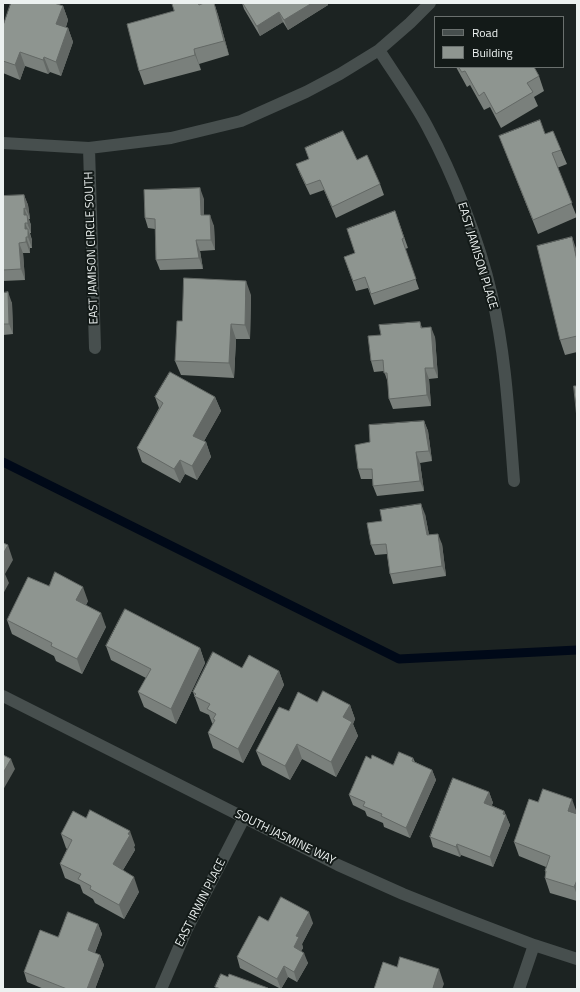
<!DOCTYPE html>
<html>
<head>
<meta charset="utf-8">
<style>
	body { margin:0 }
	#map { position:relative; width:580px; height:992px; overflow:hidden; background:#1c2322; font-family:"Titillium Web",sans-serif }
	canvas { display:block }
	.frame { position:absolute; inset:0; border:4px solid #ecf1f0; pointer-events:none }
	.legend { position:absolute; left:434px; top:16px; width:130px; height:52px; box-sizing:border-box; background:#131a18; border:1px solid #6a706e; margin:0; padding:5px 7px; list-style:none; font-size:12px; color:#ecf1f0 }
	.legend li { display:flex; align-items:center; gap:8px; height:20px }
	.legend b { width:20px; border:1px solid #6a706e }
</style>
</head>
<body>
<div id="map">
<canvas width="580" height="992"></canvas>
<div class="frame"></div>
<ul class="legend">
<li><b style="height:5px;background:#474f4e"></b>Road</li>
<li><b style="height:11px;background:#8e9590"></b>Building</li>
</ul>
</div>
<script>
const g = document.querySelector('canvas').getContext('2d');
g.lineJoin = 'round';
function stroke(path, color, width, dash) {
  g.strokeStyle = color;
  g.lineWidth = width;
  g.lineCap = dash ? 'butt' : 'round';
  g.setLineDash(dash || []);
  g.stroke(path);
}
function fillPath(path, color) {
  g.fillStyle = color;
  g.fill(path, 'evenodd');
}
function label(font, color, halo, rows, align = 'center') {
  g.font = font + ' "Titillium Web",sans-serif';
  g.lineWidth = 4;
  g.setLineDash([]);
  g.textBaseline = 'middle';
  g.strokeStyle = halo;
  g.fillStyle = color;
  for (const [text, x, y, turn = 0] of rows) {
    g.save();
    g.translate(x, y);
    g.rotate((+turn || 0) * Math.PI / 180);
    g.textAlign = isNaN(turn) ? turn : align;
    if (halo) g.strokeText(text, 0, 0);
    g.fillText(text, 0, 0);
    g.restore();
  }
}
stroke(new Path2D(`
	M3 462 399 659 577 650`), '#000918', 9);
stroke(new Path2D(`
	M379 50C395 75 413 100 427 126 454 176 479 240 492 296 506 356 509 419 514 481
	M3 143 89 148 171 138 241 121 306 92 340 74 379 50 410 23 430 3
	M89 148 95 348
	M3 696 338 865 403 894 458 916 534 945 577 959
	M161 989 186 931 244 818
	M519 989 534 945`), '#474f4e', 12);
fillPath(new Path2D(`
	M60 3 59 5 63 6 68 20 66 27 68 28 73 42 61 76 50 72 48 74 25 66 20 80 3 73V26Z
	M214 3 218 15 229 55 199 64 201 70 144 85 139 71 199 4Z
	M242 3H328V5L288 30 283 22 260 36 244 9Z
	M456 67H534L539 76 544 91 534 97 538 106 501 128 490 107 484 110 470 85 467 87Z
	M545 134 561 150 567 164 557 168 577 217 538 234 499 136Z
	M305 148 357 160 380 184 384 195 336 218 324 190 310 195 300 174 296 164 309 159Z
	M24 195 28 205 30 219H29L31 225V233H30L32 240V248H30V253H23L25 280 3 281V196Z
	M204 199V215L214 226 215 250 200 251 203 269 160 270 156 260 155 229 148 228 145 218Z
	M395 211 408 248 405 249 419 289 374 305 368 288 356 291 344 257 355 253Z
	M577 252V352L565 355 560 340Z
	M3 293 12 303 13 334 3 335Z
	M251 295 250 339H236L234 378 181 375 175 361 182 321Z
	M420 322 422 328 435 337 438 378 429 379 431 406 393 409 389 399 388 383 384 371 374 372 371 361 381 335Z
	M155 397H215L221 411 204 441 206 442 211 457 197 480 185 474 180 483 142 462 137 448 159 408Z
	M424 421 428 431 432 461 420 463 424 491 377 496 373 486V479H361L358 469 370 442Z
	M425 514 429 535 442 544 446 576 393 584 390 574 387 554 375 555 371 545Z
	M88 601 86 605 106 627 82 674 56 661 54 656 12 634 7 620Z
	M106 646 200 648 205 663 176 724 144 707 138 692 146 678 111 660Z
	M242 668 279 671 284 685 243 763 213 748 208 733 213 724 212 723 209 715 200 711 193 692Z
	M317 702 350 705 355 719 353 724 358 736 336 777 302 759 290 780 262 765 256 751 289 711Z
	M413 758 415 762 432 770 436 780 410 838 384 827 383 823 367 816 365 811 353 805 349 795 371 759 393 765Z
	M489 792 493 803 491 805 504 811 510 825 493 867 461 855 460 857 433 847 430 837Z
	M577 813V901L550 893 545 878 546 873 545 871 546 867 519 856 514 842Z
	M61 834 135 845 134 847 135 850 123 870 139 892 124 919 95 903 93 899 83 893 80 885 65 878 60 864 67 849 66 848Z
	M268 921 313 923 302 944 303 948 301 951 308 963 297 982 288 977 281 989 240 968 237 957Z
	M98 924 102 934 95 953 100 955 104 965 95 989H44L27 982 24 972 58 937Z`), '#7a807c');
fillPath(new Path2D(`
	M214 3 218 15 229 55 224 41Z
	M312 3H328V5L288 30 284 20Z
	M63 6 68 20 62 38 56 24Z
	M279 12 283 22 260 36 257 26Z
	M68 28 73 42 61 76 56 62Z
	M194 49 201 70 195 55Z
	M20 52 25 66 20 80 15 65Z
	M44 57 50 72 48 74 43 60Z
	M200 188 204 199V226L201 215Z
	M24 195 28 205 30 219 26 209Z
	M24 208 31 225V233L24 215Z
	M210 215 214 226 215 250 211 240Z
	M25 223 32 240V248L25 229Z
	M26 237 30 248V253L26 242Z
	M572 237 577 251V261Z
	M196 240 200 251 203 269 199 258Z
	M19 243 23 253 25 280 21 269Z
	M246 281 251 295 250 339 245 325Z
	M8 292 12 303 13 334 9 324Z
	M231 324 236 339 234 378 229 363Z
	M431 327 435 337 438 378 434 368Z
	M425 368 429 379 431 406 427 395Z
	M215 397 221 411 199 450 193 436Z
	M424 421 428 431 432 461 429 451Z
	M206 442 211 457 197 480 192 466Z
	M416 452 420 463 424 491 420 481Z
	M180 460 185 474 180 483 174 469Z
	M421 504 425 514 431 545 427 535Z
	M438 534 442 544 446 576 442 566Z
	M8 545 13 560 5 574 9 583 3 594V554Z
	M83 587 88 601 81 614 76 600Z
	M101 613 106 627 82 674 77 659Z
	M200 648 205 663 176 724 171 709Z
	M279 671 284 685 243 763 238 749Z
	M350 705 355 719 353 724 358 736 336 777 331 762 343 717Z
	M297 744 302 759 290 780 285 766Z
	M11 759 15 769 3 790V773Z
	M432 770 436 780 410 838 406 828Z
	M489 792 493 803 488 813 484 803Z
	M572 799 577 813V814L568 811Z
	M504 811 510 825 493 867 490 857Z
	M130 831 135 845 134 847 135 850 118 878 113 864Z
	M457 844 461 855 460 857 456 847Z
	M134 877 139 892 124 919 119 905Z
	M577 880V895L574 887Z
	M309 912 313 923 302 944 303 948 298 957 294 947 296 936Z
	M98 924 102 934 92 960 88 950Z
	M304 953 308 963 297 982 294 972Z
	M100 955 104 965 95 989H87Z
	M284 966 288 977 281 989 277 979Z
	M439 969 444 984 442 989H433V988Z`), '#636865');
const building = new Path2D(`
	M11 3H54L63 6 56 24 68 28 56 62 44 57 43 60 20 52 15 65 3 61V26Z
	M172 3H198L199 5 204 3H214L224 41 194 49 195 55 139 71 127 24 174 11Z
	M243 3H312L284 20 279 12 257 26Z
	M459 67H534L539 76 527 83 533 92 496 114 484 92 479 96 465 71 462 72Z
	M540 120 545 134 553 131 561 150 552 153 572 203 533 220 499 136Z
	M343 131 357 160 367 155 380 184 332 207 320 180 306 185 296 164 309 159 305 148Z
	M200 188 201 215H210L211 240H196L199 258 156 260 155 219 145 218 144 190Z
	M24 195 26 209 24 208V215H27L28 223H25V229H28V237H26V242L19 243 21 269 3 270V196Z
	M395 211 404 238 402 239 416 279 371 294 365 277 353 281 344 257 355 253 347 229Z
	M572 237 577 261V336L560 340 537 246Z
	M184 278 246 281 245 325 231 324 229 363 175 361 177 321H182Z
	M8 292 9 324H3V293Z
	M420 322 421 328 431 327 434 368H425L427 395 389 399 387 373H384L383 360 371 361 368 336 381 335 379 325Z
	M170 372 215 397 193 436 206 442 192 466 180 460 174 469 137 448 163 403 155 397Z
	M574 386H577V418Z
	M424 421 429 451 416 452 420 481 373 486 372 469H358L355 445 370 442 369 425Z
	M421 504 427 535 438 534 442 566 390 574 386 544 371 545 367 523 382 521 380 510Z
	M3 543 8 545 3 554Z
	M55 572 83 587 76 600 101 613 77 659 51 646 52 643 7 620 28 577 49 586Z
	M125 609 200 648 171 709 138 692 151 669 106 646Z
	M213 652 242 668 249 655 279 671 238 749 208 733 215 720 213 719 216 714 207 709 210 704 194 696 196 694 193 692Z
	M323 691 350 705 343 717 352 722 331 762 297 744 285 766 256 751 279 707 289 711 298 692 317 702Z
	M399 752 413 758 412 761 432 770 406 828 381 816 382 814 363 806 365 802 349 795 366 756 371 759 372 755 393 765Z
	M3 755 11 759 3 773Z
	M453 778 489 792 484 803 504 811 503 814 506 815 490 857 457 844 456 847 430 837Z
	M543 789 572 799 568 811 577 814V880L574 887 545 878 546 871H545L550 856 514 842 529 799 538 802Z
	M90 810 130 831 128 834 130 835 113 864 134 877 119 905 90 889 91 886 78 879 81 874 60 864 72 840 61 834 73 811 86 818Z
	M281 897 309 912 296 936 299 937 294 947 304 953 294 972 284 966 277 979 237 957 259 916 268 921Z
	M68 912 98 924 88 950 100 955 87 989H67L24 972 40 930 58 937Z
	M400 957 439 969 433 988 437 989H374L383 962 397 967Z
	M221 974 228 977 229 974 268 988 267 989H221L215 987Z`);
fillPath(building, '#8e9590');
stroke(building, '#636865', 1);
label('12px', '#ecf1f0', '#131a18', [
	["EAST JAMISON CIRCLE SOUTH",92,248,-92],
	["EAST JAMISON PLACE",477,256,73],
	["SOUTH JASMINE WAY",285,838,26],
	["EAST IRWIN PLACE",201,903,-63]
]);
</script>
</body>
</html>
